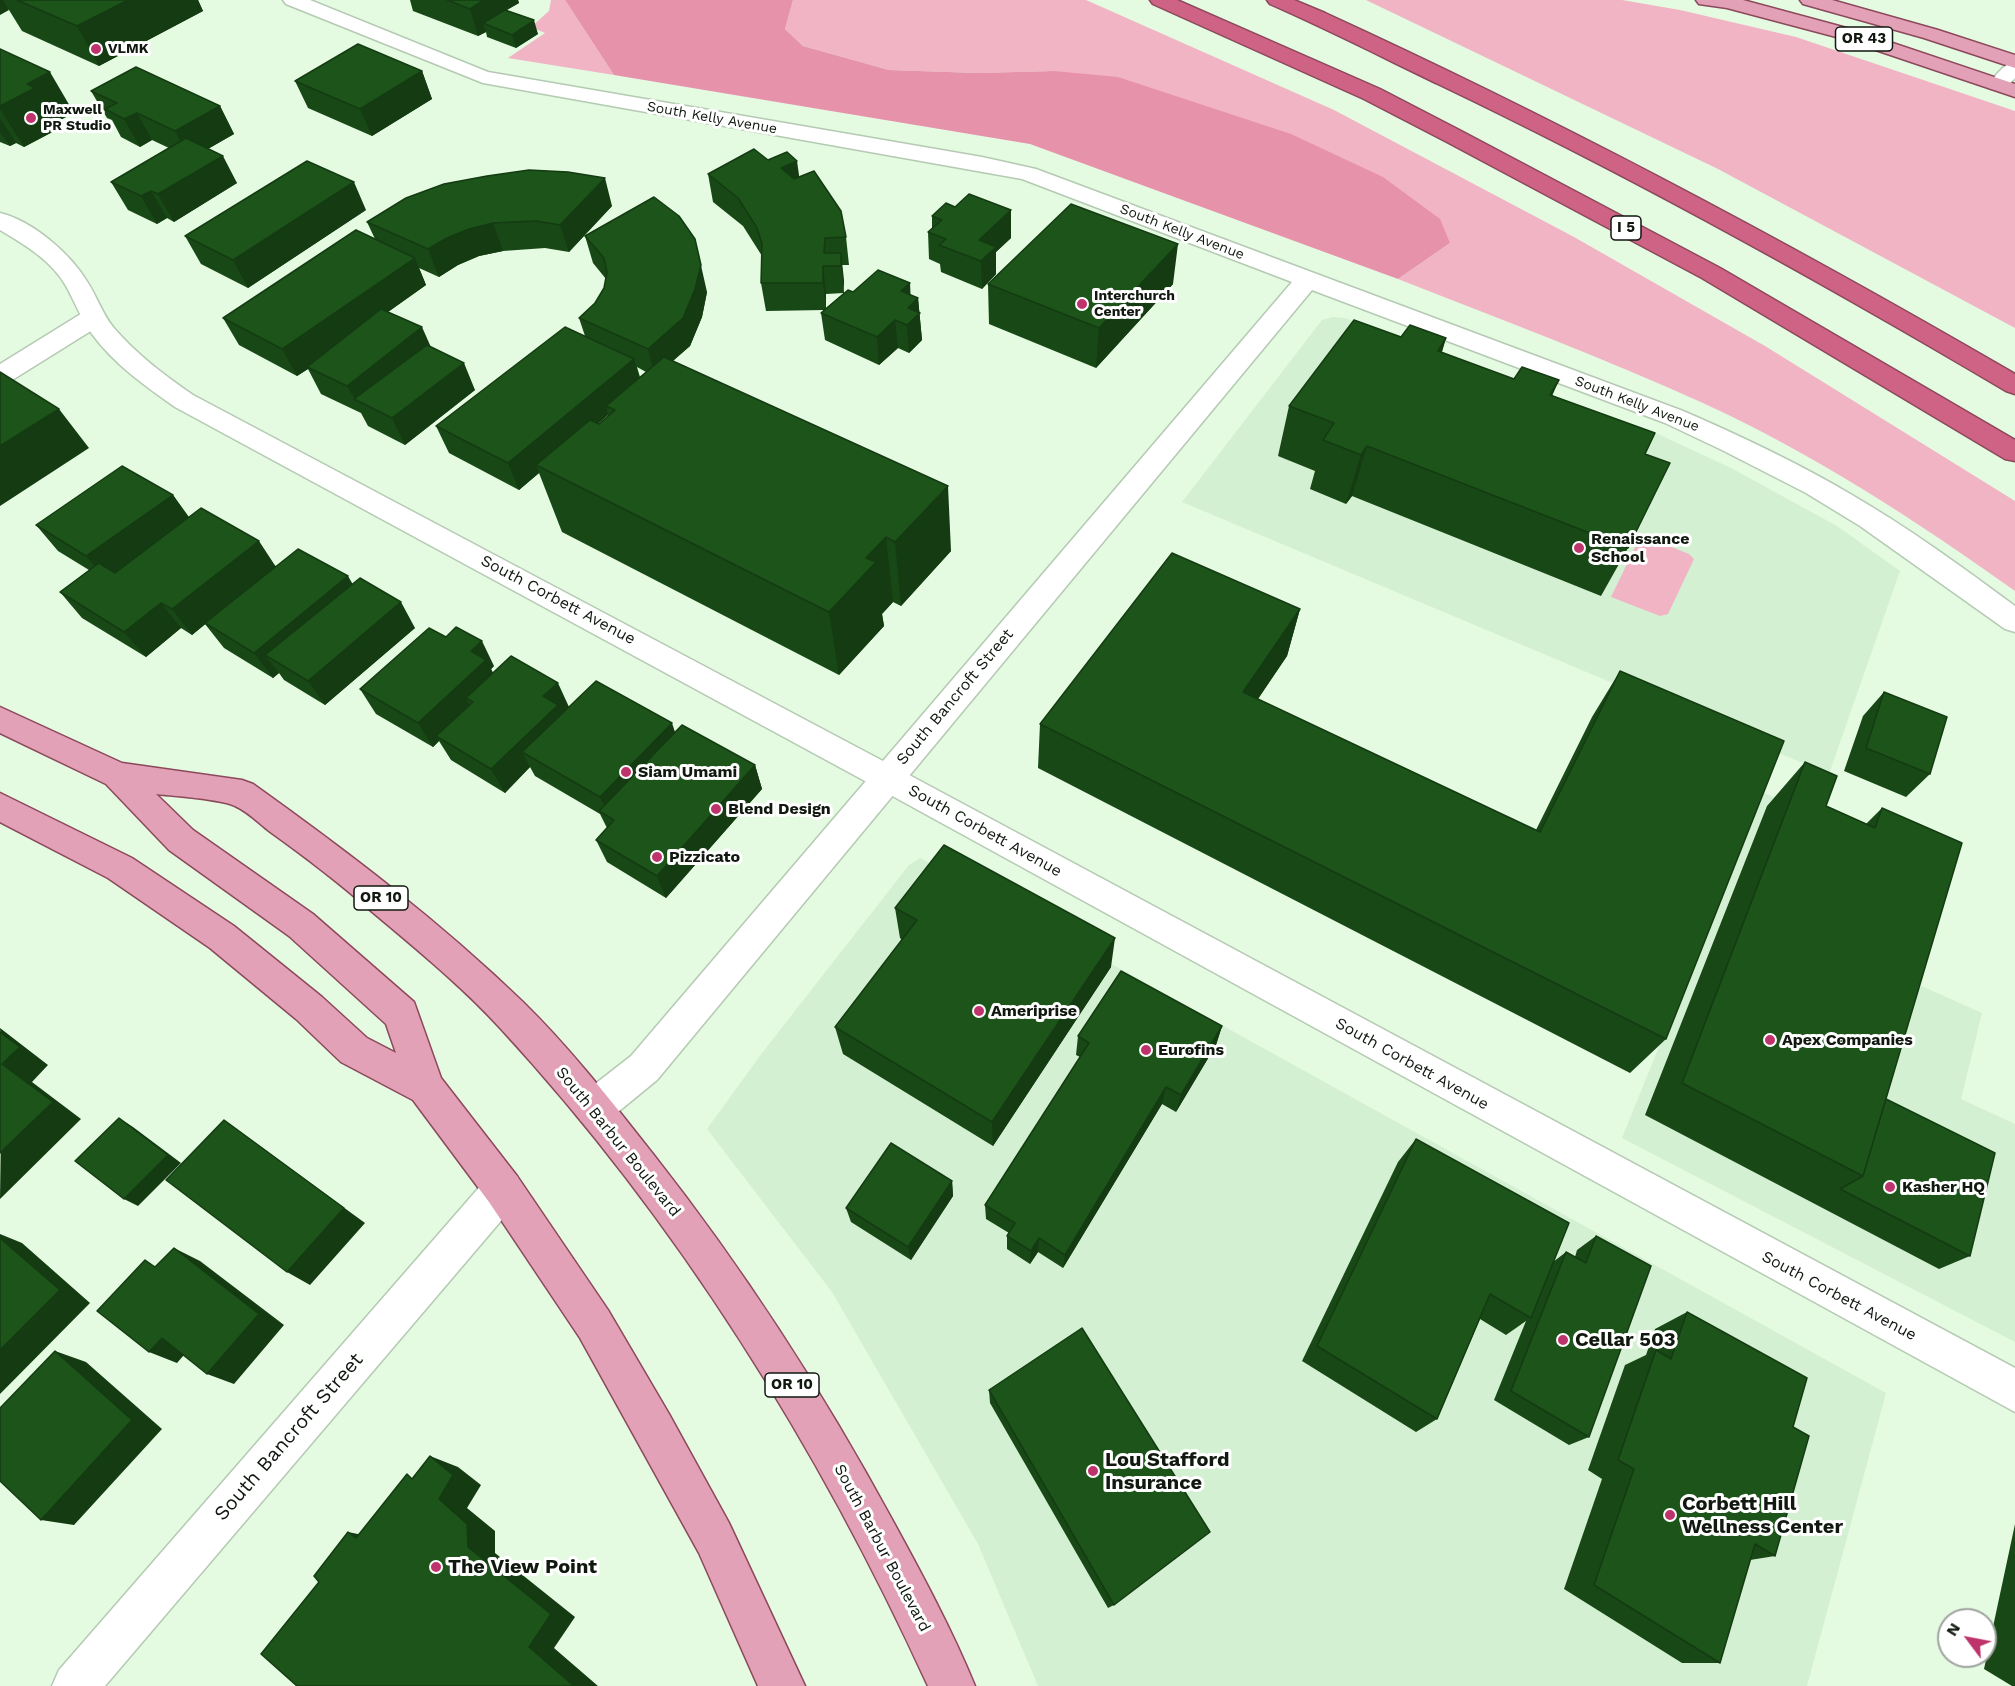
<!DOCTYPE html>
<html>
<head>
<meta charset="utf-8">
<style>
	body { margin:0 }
	#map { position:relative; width:2015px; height:1686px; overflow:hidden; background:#e4fae1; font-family:"Work Sans",sans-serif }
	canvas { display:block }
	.north { position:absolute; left:1937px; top:1608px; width:60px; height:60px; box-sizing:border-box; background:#fff; border:2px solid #9fa39f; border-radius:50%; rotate:302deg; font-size:16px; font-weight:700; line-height:24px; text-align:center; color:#10180f }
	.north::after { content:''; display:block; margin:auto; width:21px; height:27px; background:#be336b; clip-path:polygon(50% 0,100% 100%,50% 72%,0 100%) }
</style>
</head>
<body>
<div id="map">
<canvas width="2015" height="1686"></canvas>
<div class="north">N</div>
</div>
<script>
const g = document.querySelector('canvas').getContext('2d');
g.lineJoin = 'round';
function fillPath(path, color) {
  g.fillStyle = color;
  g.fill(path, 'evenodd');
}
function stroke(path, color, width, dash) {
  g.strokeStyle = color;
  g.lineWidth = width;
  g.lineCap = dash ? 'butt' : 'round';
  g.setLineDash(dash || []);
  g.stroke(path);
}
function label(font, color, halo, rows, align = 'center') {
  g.font = font + ' "Work Sans",sans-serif';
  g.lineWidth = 6;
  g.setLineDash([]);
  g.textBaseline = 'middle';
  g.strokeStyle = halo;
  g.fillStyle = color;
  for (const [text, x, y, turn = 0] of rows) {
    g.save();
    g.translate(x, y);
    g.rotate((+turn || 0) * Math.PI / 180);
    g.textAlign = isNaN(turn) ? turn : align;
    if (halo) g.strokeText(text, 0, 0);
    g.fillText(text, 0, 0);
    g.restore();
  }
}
fillPath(new Path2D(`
	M1333 317 1345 318 1660 435 1731 468 1837 526 1900 571 1829 774 1182 502 1322 320Z
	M1762 792 1924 863 1888 971 1982 1013 1961 1099 2015 1124V1342L1622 1138Z
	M920 858 1886 1393 1807 1686H1038L978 1544 832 1292 707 1129 762 1053 909 865Z`), '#d4f0d2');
fillPath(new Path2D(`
	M551 0H565L614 75 508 58 545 33 531 27 549 11Z
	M793 0H1086L1334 110 1574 237 1765 346 2015 501V591C1917 521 1814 454 1705 404 1604 358 1500 319 1398 279L1450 243 1054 71 978 73 889 70 803 46 785 29Z
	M1366 0H1622L1680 10 1796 37 2015 111V328L1718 169Z
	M1641 535 1689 554 1694 559 1668 614 1660 616 1611 597Z`), '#f1b4c4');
fillPath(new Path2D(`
	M565 0H793L785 29 803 46 889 70 978 73 1054 71 1118 77 1291 134 1383 177 1440 219 1450 243 1398 279 1030 144 614 75Z`), '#e792ab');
const service = new Path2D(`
	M2015 61V78L2005 89H1991L1988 85C1995 76 2004 64 2015 61Z`);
const minor = new Path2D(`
	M283 0H310L488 72 982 157 1036 169 1683 411C1741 436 1798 463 1852 495 1909 528 1962 567 2015 606V632L2005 629 1860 526 1806 493 1722 450 1665 423 1312 290 657 1080 607 1121 594 1126 581 1121 575 1108 581 1095 631 1056 1292 282 1022 179 483 83 286 4Z
	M93 310 102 312 105 318 102 324 9 382 0 384V364L84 312Z
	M503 1170 517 1176 522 1189 517 1202 105 1686H52L59 1670 489 1176Z`);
const tertiary = new Path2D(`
	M0 213C33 221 71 254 88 283 97 297 102 313 113 327 136 354 164 375 193 395L898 769 2015 1368V1412L876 787 175 407C145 386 114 364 92 334 81 319 75 302 66 286 52 261 24 244 0 230Z`);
const primary = new Path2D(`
	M1696 0H1743L1854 30 2015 84V97L1840 38 1727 8 1699 4Z
	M1800 0H1832L1938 30 2015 55V68L1924 38 1803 4Z
	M0 707 122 763 242 780 253 784C348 852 439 921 523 1002 570 1048 612 1102 653 1154 745 1271 823 1392 894 1523 923 1576 952 1630 975 1686H928C820 1449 678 1221 501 1029 462 986 415 948 370 910 338 882 304 856 269 831 259 823 247 811 235 806 221 799 174 796 156 794L193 830 313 914 414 1002 441 1078 517 1176 608 1310 669 1414 729 1523 805 1686H758L699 1553 580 1338 489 1202 413 1100 341 1062 296 1019 210 948 108 878 0 822V793L132 858 234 926 322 997 367 1038 396 1053 386 1024 289 936 169 850 106 784 0 733Z`);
const motorway = new Path2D(`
	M1150 0H1177L1380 89 1463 132 1720 268 2015 440V461L2005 459 1702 278 1447 142 1364 99 1153 4Z
	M1267 0H1294L1325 13C1561 121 1790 243 2015 374V394L2006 391C1820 281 1633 177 1438 84 1382 57 1327 29 1270 4Z`);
stroke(service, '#b4cab2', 3);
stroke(minor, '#b4cab2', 3);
stroke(tertiary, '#b4cab2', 3);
stroke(primary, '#8c495c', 3);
stroke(motorway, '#8c495c', 3);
fillPath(service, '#fff');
fillPath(minor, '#fff');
fillPath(tertiary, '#fff');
fillPath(primary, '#e2a1b6');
fillPath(motorway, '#cf6386');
fillPath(new Path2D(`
	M0 0H198L203 11 99 66 22 31 9 10Z
	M410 0H518L519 3 507 10 538 34 516 48 487 37 486 32 478 36 413 11Z
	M0 49 74 113 56 122 60 128 24 147 16 143 10 146 0 142Z
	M422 71 432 99 372 136 308 108 295 81Z
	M91 91 220 106 234 134 208 149 237 183 174 222 167 218 157 224 128 210 111 182 169 148 152 140 140 147 121 137 112 120 107 118Z
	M768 160 800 177 846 237 849 265H842L844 293 853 292 911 295 918 298 922 340 909 353 898 348 879 365 825 340 821 313 824 310 766 311 761 283 762 256 743 226 713 202 708 174ZM844 293 826 308V294Z
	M612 206 569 252 545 248 503 251 479 256 458 265 439 277 419 268 426 285 388 312 431 347 475 390 405 445 368 426 361 413 321 394 308 369 297 376 239 345 223 318 375 239 367 222Z
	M366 210 248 288 201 264 185 236Z
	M932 216 1011 238 996 252V274L982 289 941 272 940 264 929 259 928 232 932 228Z
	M585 236 707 292 702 317 690 346 673 361 951 551 901 606 893 602 882 614 884 626 839 675 562 532 539 473 519 490 449 453 436 426 585 336 579 318 595 303 604 288 606 279 593 263ZM637 367 646 372 640 377ZM608 415 609 416 599 424H598Z
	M988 284H1173L1096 368 989 324Z
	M1401 337 1446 338 1442 352 1552 395 1645 454 1628 548 1601 596 1352 496 1346 504 1310 489 1315 471 1278 456 1289 406Z
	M173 495 189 517 276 566 353 584 415 628 325 705 284 680 279 673 273 678 224 648 205 624 192 635 181 628 146 657 82 618 60 592 89 570 58 551 36 525Z
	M1300 609 1287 656 1258 699 1536 830 1592 717 1620 671 1666 1039 1630 1073 1038 768 1040 724Z
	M494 666 491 669 493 673 569 707 675 732 755 765 762 789 666 898 607 862 596 840 607 828 600 814 535 776 530 767 505 793 451 760 439 741 433 747 376 714 360 689Z
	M1884 692 1930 774 1906 797 1844 771 1863 716Z
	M1805 762 1826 806 1866 824 1882 808 1886 1099 1970 1256 1939 1269 1645 1115 1767 806Z
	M895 908 1111 967 993 1146 843 1054 835 1027 902 940 900 938Z
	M1222 1026 1216 1045 1176 1112 1162 1104 1063 1268 1038 1252 1030 1264 1007 1249V1236L1009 1233 986 1219 985 1205 1080 1057 1076 1055 1078 1036Z
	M1416 1139 1553 1262 1566 1252 1575 1257 1577 1250 1596 1236 1589 1437 1569 1445 1494 1400 1526 1321 1506 1335 1480 1319 1437 1419 1416 1432 1302 1361 1398 1162Z
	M952 1181 953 1196 911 1260 851 1222 846 1208Z
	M1687 1312 1793 1427 1775 1556 1750 1560 1720 1663H1682L1564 1589 1602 1479 1588 1470 1625 1365 1646 1355 1655 1329Z
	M989 1390 1114 1605 1108 1608 990 1403Z
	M2015 1524V1686H2012L1984 1669Z`), '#184816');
fillPath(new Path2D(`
	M0 0H3L9 10 0 15Z
	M128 0H198L203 11 99 66 77 26Z
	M484 0H518L519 3 483 23 486 32 478 36 470 9Z
	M534 20 538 34 516 48 512 35Z
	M422 71 432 99 372 136 360 109Z
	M50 72 74 113 56 122 60 128 24 147 0 109V106L27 84Z
	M220 106 234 134 190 159 175 131Z
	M137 113 152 140 140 147 124 119Z
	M0 118 16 143 10 146 0 132Z
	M223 156 237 183 174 222 158 194Z
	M797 161 801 189 781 168Z
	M605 178 612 206 569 252 560 225Z
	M354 182 366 210 248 288 233 260Z
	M151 191 167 218 157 224 141 196Z
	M1011 210V238L996 252V274L982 289 981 261 979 240Z
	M493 223 503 251 479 256 458 265 439 277 428 249 447 238 469 229Z
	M695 239 707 292 702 317 690 346 655 376 648 349Z
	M1178 244 1173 284 1096 368 1099 328Z
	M841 253 844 280V293L841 266Z
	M415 258 426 285 309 368 307 367 308 369 297 376 282 349Z
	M823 266 826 294V310L823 283Z
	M910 283 911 305 918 298 922 340 909 353 907 325 901 291Z
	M895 320 898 348 879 365 877 337Z
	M422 327 434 354 355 399 347 386Z
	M1446 338 1430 389 1438 351Z
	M634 359 642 387 606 406 608 415 544 469 536 465 539 473 519 490 508 463Z
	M464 363 475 390 405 445 392 418Z
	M1559 380 1537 431 1550 395Z
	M59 409 89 448 0 506V446Z
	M1367 446 1352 496 1346 504 1361 455Z
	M948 486 951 551 901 606 895 542Z
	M173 495 191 521 107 581 86 556Z
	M886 537 893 602 882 614 884 626 839 675 829 612 866 558Z
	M259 541 276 567 192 635 172 609Z
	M348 576 363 602 265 655 279 673 273 678 254 653Z
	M401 602 415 628 325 705 308 681Z
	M161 603 181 628 146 657 124 632Z
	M1300 609 1287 656 1232 737 1243 692Z
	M482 641 494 666 491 669 499 685 473 702 466 698 472 710 436 736 439 741 433 747 418 723 471 651Z
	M558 683 569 707 522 752 530 767 505 793 491 769 543 696Z
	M672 723 680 747 610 818 600 797Z
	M755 765 762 789 666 898 657 876Z
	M1115 938 1111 967 993 1146 992 1122Z
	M1222 1026 1216 1045 1176 1112 1181 1095Z
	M0 1028 48 1065 32 1082 81 1119 0 1199 2 1064Z
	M1166 1087 1162 1104 1063 1268 1065 1255Z
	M119 1118 133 1127 181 1163 138 1206 124 1199Z
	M224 1120 365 1223 310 1285 287 1272Z
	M952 1181 953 1196 911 1260 908 1247Z
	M0 1234 22 1243 90 1303 0 1394Z
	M1039 1238 1038 1252 1030 1264 1031 1251Z
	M174 1248 200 1261 284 1325 234 1384 207 1374Z
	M162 1338 190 1348 177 1363 149 1352Z
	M55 1351 86 1362 162 1429 74 1525 41 1520Z
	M430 1456 458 1467 481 1485 467 1508 495 1531V1553L575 1617 554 1648 598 1686H574L529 1647 439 1499Z
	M348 1532 382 1539 356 1538Z`), '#143b12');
const building = new Path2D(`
	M17 0H128L77 26Z
	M447 0H484L470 9Z
	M505 10 534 20 512 35 483 23Z
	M358 44 422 71 360 109 295 81Z
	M0 49 50 72 27 84 35 88 0 106Z
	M136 67 220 106 175 131 137 113 124 119 105 109 117 103 91 91Z
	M186 138 223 156 158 194 151 191 141 196 111 182Z
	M754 149 768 160 787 152 797 161 781 168 794 179 814 171 841 211 846 237 825 238 824 253H841V266H823V283H761L762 244 757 228 738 198 708 174Z
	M307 161 354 182 233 260 185 236Z
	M529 170 568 172 605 178 560 225 536 221 493 223 469 229 447 238 428 249 367 222 406 198 444 184 487 176Z
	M969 194 1011 210 979 240 996 247 981 261 939 245 946 239 928 232 942 220 932 216 946 203 955 207Z
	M654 197 679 216 695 239 701 265 695 289 683 318 648 349 579 318 595 303 604 288 607 272 604 258 585 236Z
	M1071 204 1178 244 1099 328 988 284Z
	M356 230 415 258 282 349 223 318Z
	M878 270 910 283 901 291 918 298 908 308 920 313 907 325 895 320 877 337 821 313 848 290 853 292Z
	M381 309 422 327 347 386 307 367Z
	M1354 320 1401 337 1410 325 1446 338 1438 351 1514 379 1522 367 1559 380 1550 395 1655 433 1645 454 1670 463 1628 548 1367 446 1361 455 1323 440 1334 423 1289 406Z
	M565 327 634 359 508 463 436 426Z
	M427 345 464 363 392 418 354 399Z
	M664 357 948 486 895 542 886 537 866 558 876 562 829 612 536 465 590 420 599 424 615 410 606 406Z
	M0 372 59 409 0 446Z
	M122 466 173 495 86 556 36 525Z
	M201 508 259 541 172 609 161 603 124 632 60 592 99 563 115 573Z
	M298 549 348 576 254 653 205 623Z
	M1172 553 1300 609 1243 692 1540 832 1620 671 1784 741 1666 1039 1040 724Z
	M360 578 401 602 308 681 265 655Z
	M456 627 482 641 471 651 486 660 418 723 360 689 429 628 446 637Z
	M511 656 558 683 543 696 558 705 491 769 436 736 473 702 466 698Z
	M596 681 672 723 600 797 522 752Z
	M1884 692 1947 717 1930 774 1866 748Z
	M682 725 755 765 657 876 596 840 614 820 599 811Z
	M1805 762 1837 776 1826 806 1875 828 1882 808 1962 843 1863 1176 1682 1083Z
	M944 845 1115 938 992 1122 835 1027 917 920 895 908Z
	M1121 971 1222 1026 1181 1095 1166 1087 1065 1255 1039 1238 1031 1251 1007 1236 1015 1223 985 1205 1089 1043 1078 1036Z
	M0 1032 20 1047 2 1064 53 1102 0 1153Z
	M1886 1099 1995 1153 1970 1256 1840 1189 1863 1176Z
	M119 1118 168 1155 124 1199 75 1161Z
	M224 1120 344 1208 287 1272 166 1180Z
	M1416 1139 1569 1223 1531 1318 1490 1294 1437 1419 1317 1346Z
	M891 1143 952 1181 908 1247 846 1208Z
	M1596 1236 1651 1266 1589 1437 1511 1391 1566 1252 1586 1263Z
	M0 1238 60 1290 0 1350Z
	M174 1248 259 1314 207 1374 162 1338 149 1352 97 1311 145 1260 155 1267Z
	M1687 1312 1807 1378 1793 1427 1809 1436 1775 1556 1755 1544 1720 1663 1594 1585 1634 1469 1618 1460 1656 1350 1671 1359Z
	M1082 1328 1210 1532 1114 1605 989 1390Z
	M55 1351 132 1420 41 1520 0 1481V1408Z
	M430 1456 453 1475 439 1499 467 1524 468 1547 551 1614 529 1647 574 1686H297L261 1654 319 1582 314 1576 348 1532 356 1538 407 1474 412 1479Z`);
fillPath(building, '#1c541a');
stroke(building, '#143b12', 1.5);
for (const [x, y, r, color] of [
	[96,49,6,"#be336b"],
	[31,118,6,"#be336b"],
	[1082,304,6,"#be336b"],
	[1579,548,6,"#be336b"],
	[626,772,6,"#be336b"],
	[716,809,6,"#be336b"],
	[657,857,6,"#be336b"],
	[979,1011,6,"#be336b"],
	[1770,1040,6,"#be336b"],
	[1146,1050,6,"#be336b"],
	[1890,1187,6,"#be336b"],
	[1563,1340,6,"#be336b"],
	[1093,1471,6,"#be336b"],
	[1670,1515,6,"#be336b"],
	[436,1567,6,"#be336b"]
]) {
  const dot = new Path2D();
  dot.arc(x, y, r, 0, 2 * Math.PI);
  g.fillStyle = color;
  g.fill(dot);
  stroke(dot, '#fff', 2);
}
label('bold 14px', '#10180f', '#fff', [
	["VLMK",108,49],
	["Maxwell",43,110],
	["PR Studio",43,126],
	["Interchurch",1094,296],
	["Center",1094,312]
], 'left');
label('14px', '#10180f', '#fff', [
	["South Kelly Avenue",712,118,10],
	["South Kelly Avenue",1182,232,21],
	["South Kelly Avenue",1637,404,21]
]);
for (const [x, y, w] of [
	[1864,39,57],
	[1626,228,30],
	[381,898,54],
	[792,1385,54]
]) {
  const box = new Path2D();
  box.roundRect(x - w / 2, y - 12, w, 24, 4.5);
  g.fillStyle = '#fff';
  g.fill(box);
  stroke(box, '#10180f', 1.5);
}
label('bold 15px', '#10180f', null, [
	["OR 43",1864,39],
	["I 5",1626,228],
	["OR 10",381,898],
	["OR 10",792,1385]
]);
label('bold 16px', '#10180f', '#fff', [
	["Renaissance",1591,539],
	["School",1591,557],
	["Siam Umami",638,772],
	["Blend Design",728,809],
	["Pizzicato",669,857],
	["Ameriprise",991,1011],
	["Apex Companies",1782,1040],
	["Eurofins",1158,1050],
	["Kasher HQ",1902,1187]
], 'left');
label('16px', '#10180f', '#fff', [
	["South Corbett Avenue",558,600,28],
	["South Bancroft Street",955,697,-50],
	["South Corbett Avenue",985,831,29],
	["South Corbett Avenue",1412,1064,29],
	["South Barbur Boulevard",618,1142,51],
	["South Corbett Avenue",1839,1296,28],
	["South Barbur Boulevard",882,1548,62]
]);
label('bold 20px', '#10180f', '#fff', [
	["Cellar 503",1575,1340],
	["Lou Stafford",1105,1460],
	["Insurance",1105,1483],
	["Corbett Hill",1682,1504],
	["Wellness Center",1682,1527],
	["The View Point",448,1567]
], 'left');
label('20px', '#10180f', '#fff', [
	["South Bancroft Street",289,1437,-49]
]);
</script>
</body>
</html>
